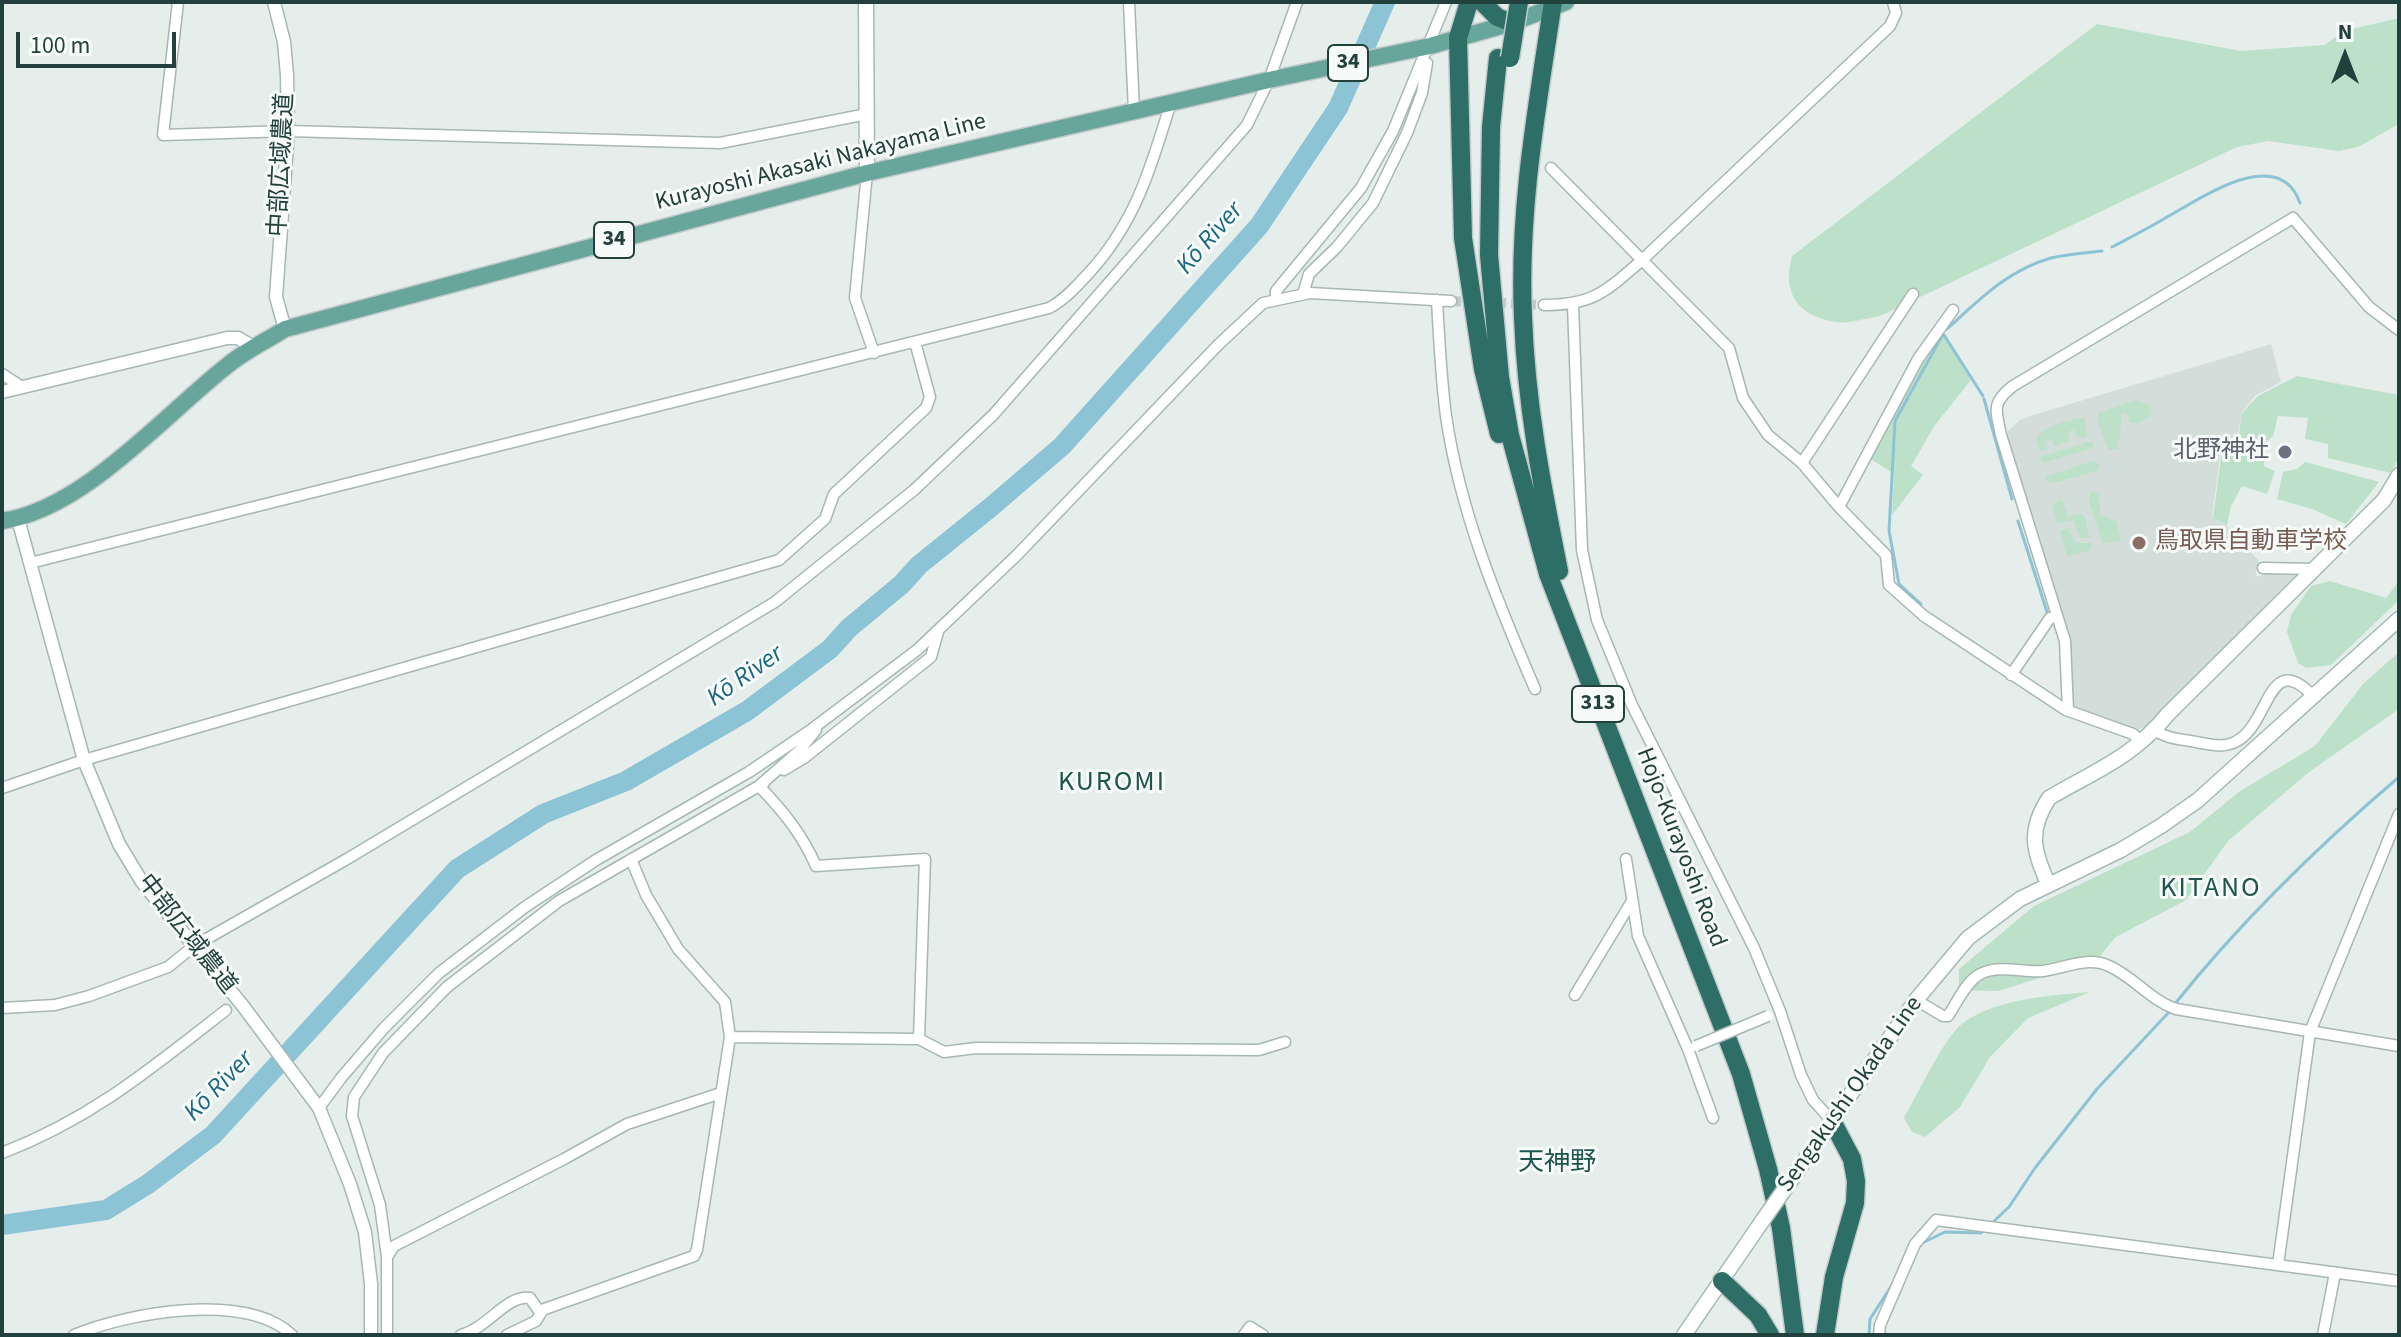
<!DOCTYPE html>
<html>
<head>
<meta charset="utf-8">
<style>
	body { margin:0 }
	#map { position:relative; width:2401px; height:1337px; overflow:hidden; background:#e5eeeb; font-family:"Source Sans 3",sans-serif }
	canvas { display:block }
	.frame { position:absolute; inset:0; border:4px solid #23413c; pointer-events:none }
	.north { position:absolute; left:2305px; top:16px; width:80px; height:80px; -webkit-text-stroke:6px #f6faf8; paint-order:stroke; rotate:0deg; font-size:22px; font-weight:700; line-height:32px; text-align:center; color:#23413c }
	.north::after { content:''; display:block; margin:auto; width:28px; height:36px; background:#23413c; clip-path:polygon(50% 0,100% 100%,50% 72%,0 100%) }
	.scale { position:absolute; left:16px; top:32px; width:160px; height:36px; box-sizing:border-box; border:4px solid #23413c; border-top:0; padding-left:10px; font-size:24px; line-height:28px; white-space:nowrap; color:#23413c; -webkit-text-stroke:6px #f6faf8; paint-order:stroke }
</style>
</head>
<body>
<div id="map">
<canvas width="2401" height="1337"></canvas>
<div class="frame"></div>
<div class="north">N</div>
<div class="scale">100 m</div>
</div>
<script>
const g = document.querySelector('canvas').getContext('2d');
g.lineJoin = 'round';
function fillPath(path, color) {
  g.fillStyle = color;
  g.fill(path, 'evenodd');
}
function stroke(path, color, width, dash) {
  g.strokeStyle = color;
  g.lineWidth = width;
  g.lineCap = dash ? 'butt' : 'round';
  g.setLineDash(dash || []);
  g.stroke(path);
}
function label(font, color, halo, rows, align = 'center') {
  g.font = font + ' "Source Sans 3","Noto Sans JP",sans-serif';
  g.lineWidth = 6;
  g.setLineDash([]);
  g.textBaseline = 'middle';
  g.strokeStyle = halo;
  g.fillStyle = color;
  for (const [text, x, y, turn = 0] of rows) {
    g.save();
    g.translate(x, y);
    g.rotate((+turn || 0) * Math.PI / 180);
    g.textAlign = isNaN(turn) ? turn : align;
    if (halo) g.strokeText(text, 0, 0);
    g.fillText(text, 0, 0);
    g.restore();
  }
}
fillPath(new Path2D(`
	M2271 344 2281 382 2256 395 2242 412 2238 434 2220 456 2212 517 2227 526 2259 561 2255 577 2271 573 2303 571 2152 724 2138 730 2071 709 2068 662 2007 438 2008 431 2020 420 2030 416Z`), '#d3deda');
fillPath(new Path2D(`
	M2399 18V124L2358 147 2339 151 2268 141 2237 147 1880 316C1867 318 1849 324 1836 322 1797 316 1782 293 1792 256L2097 24 2241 51 2325 45 2343 31Z
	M1941 330 1971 380 1935 425 1911 466 1923 475 1892 515 1894 474 1869 458 1905 387Z
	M2297 376 2399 395V457L2391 473 2328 458V444L2305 439 2308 418 2278 416 2273 436 2265 443 2264 466 2275 471 2267 494 2242 486 2231 506 2227 525 2213 518 2221 457 2239 435 2242 413 2258 396Z
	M2137 400 2149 405 2152 415 2139 423H2130L2127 413 2121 414 2120 440 2117 441 2118 449 2108 450 2098 421V413Z
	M2082 418 2085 419 2087 436 2078 438 2074 430 2069 431V441L2055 446 2051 440 2046 442 2047 449 2040 451 2036 439C2047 424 2064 422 2082 418Z
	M2088 442 2093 443V448L2042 463 2040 457Z
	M2094 461 2099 464 2097 471 2053 483 2045 480 2046 476Z
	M2305 462 2379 482 2346 524 2312 509 2277 499 2283 472 2297 469Z
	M2090 492 2099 494 2100 515 2116 521 2121 541 2103 544 2089 501Z
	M2062 500 2068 517 2081 514 2085 517 2089 538H2080L2074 520 2057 523 2052 504Z
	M2069 528 2075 543H2092L2091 550 2067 556 2060 531Z
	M2330 581 2386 598 2399 581V600L2331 665 2306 668 2298 663 2287 632 2291 615 2311 586Z
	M2399 652V709L2309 772 2228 841 2186 900 2116 937 2091 966 2056 973 1998 991 1959 990V969L2034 906 2190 832 2240 791 2315 746 2363 684Z
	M2090 992 2028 1018 1990 1057 1960 1107 1925 1137 1912 1132 1904 1118C1918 1093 1938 1051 1955 1031 1981 1000 2052 995 2090 992Z`), '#bde0c9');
stroke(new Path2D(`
	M2112 247C2131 237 2149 228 2167 217 2200 199 2279 143 2300 203
	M1947 329C1979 300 2008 270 2051 258 2067 254 2085 253 2102 251
	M1944 335 1983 396
	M1984 399 2012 499
	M2018 521 2048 615
	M1921 604 1899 584 1889 531 1895 421 1943 334
	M2174 1005C2241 921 2317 847 2399 777
	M1990 1225 2009 1207 2035 1168 2097 1089 2170 1011
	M1920 1244 1945 1232 1981 1233 1984 1230
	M1869 1335 1870 1319 1894 1282`), '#8cc3d5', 3);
stroke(new Path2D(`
	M2 1225 106 1210 148 1184 213 1135 457 869 543 814 626 781 747 711 830 649 849 628 902 584 919 565 991 507 1062 446 1259 226 1338 108 1385 2`), '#8cc3d5', 20);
stroke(new Path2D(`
	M1451 301 1544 305`), '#becbc8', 10, [10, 5]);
const minor = new Path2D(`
	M178 2 163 135 288 131 720 143 867 114
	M1129 2 1134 111
	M1551 168 1729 348 1743 398 1768 435 1802 463 1839 507 1886 555 1889 585 1924 616 2066 710 2133 734 2140 741
	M867 173 855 298 874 353
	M1303 294 1309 274 1337 247 1373 203 1407 133 1422 93 1427 63
	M1276 299V291L1361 188 1393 131 1446 2
	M1437 300C1439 339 1441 378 1446 416 1460 512 1497 601 1535 689
	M1544 305C1593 305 1605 292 1641 261L1890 26 1896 13 1893 2
	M1573 305 1582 550 1597 620 1632 705 1754 948 1780 1011 1801 1075 1813 1100 1832 1121
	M2 374 22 387
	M1802 463 1913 294
	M1839 507 1918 359 1953 310
	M30 563 1049 308C1063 301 1076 287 1087 275 1135 224 1151 168 1171 102
	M2263 568 2313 569
	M2011 675 2050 618 2056 616
	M2068 711 2065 641 2001 435C1996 410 1991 403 2013 386L2293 218 2369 307 2399 330
	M2155 730C2166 739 2182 739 2196 742 2208 744 2221 748 2233 743 2271 728 2266 646 2314 697
	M784 770 804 758 931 657 938 632
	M764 783 759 786C783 811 802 834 816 866L925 859 919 1039
	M2 788 84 760 779 560 825 519 834 494 926 408 930 397 915 342
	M1626 859 1638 936 1688 1049 1713 1118
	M1575 995 1632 901
	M1916 1000 1943 1016H1948C1956 1004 1965 984 1977 976 1995 963 2022 973 2043 971 2066 968 2087 956 2109 966 2134 977 2150 1000 2176 1009L2399 1046
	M2 1008 55 1005 89 996 168 967 194 946 347 859 775 602 914 490 994 414 1247 125 1269 80 1297 2
	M730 1037 919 1039 944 1052 976 1048 1259 1050 1285 1042
	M319 1108 341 1078 384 1028 439 973 525 907 596 860 749 772 808 732 917 650 1017 555 1218 345 1263 303 1310 293 1451 301
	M2 1153C91 1119 152 1068 226 1010
	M387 1257 380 1205 352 1116 354 1097 383 1053 447 987 559 901 759 786 800 750 816 730
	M2278 1265 2310 1032 2399 814
	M74 1335C127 1313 245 1291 292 1335
	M387 1335V1257L394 1246 564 1159 627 1124 721 1093
	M461 1335C488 1328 507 1294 530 1298L539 1311 694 1256 697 1250 730 1037 725 1002 678 949 646 895 631 859
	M507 1335 536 1321 542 1311
	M1244 1335 1250 1327 1263 1335
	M1879 1335 1880 1325 1915 1244 1936 1220 2399 1281
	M2323 1335 2335 1273`);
const tertiary = new Path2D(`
	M274 2 284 42 287 75 288 131 276 297 285 329
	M2 392 227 338H238L255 348
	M18 519 84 760 119 844 142 882 243 1006 319 1108 350 1184 365 1232 371 1284V1335`);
const secondary = new Path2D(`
	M866 2 867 173
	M2048 883C2033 851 2028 830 2049 798 2096 770 2131 759 2168 714L2384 500 2399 475
	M1796 1173 1916 1000 1968 938 2020 899 2121 850 2161 826 2198 800 2399 619
	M1684 1335 1763 1220`);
const primary = new Path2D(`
	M2 521C84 509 164 415 228 365 245 351 266 341 285 329L867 173 1269 80 1430 46 1512 23 1566 2`);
const motorway = new Path2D(`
	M1469 2 1458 38 1463 238 1483 369 1499 434
	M1482 2 1497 17 1512 23
	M1553 2C1537 107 1518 211 1523 317 1526 404 1542 486 1559 571
	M1498 58 1491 127 1489 255 1500 377 1510 435 1548 574 1741 1074 1768 1169 1781 1228 1795 1335
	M1722 1281 1758 1315 1770 1335
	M1825 1335 1834 1277 1855 1203 1856 1181 1852 1159 1832 1121`);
stroke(minor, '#a7b7b3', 13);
stroke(tertiary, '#a7b7b3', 15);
stroke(secondary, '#a3bbb4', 17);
stroke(primary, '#c1cac8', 19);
stroke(motorway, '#c1cac8', 21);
stroke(minor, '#fff', 10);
stroke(tertiary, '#fff', 12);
stroke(secondary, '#fff', 14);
stroke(primary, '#68a59b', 16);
stroke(motorway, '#2d6f67', 18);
const minorBridge = new Path2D(`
	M1696 1046 1768 1016`);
const secondaryBridge = new Path2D(`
	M1763 1220 1796 1173`);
const motorwayBridge = new Path2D(`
	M1510 58 1519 2`);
stroke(minorBridge, '#a7b7b3', 13, []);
stroke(secondaryBridge, '#a3bbb4', 17, []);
stroke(motorwayBridge, '#c1cac8', 21, []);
stroke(minorBridge, '#fff', 10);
stroke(secondaryBridge, '#fff', 14);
stroke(motorwayBridge, '#2d6f67', 18);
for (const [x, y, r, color] of [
	[2285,452,8,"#6b7280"],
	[2139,543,8,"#8d6e63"]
]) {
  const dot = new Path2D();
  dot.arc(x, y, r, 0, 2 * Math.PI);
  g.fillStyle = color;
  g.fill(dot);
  stroke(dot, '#f6faf8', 3);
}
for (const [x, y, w] of [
	[1348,63,40],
	[614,240,40],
	[1598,704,52]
]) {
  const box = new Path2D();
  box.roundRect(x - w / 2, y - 18, w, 36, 6);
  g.fillStyle = '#f6faf8';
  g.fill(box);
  stroke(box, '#23413c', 2);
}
label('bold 22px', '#23413c', null, [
	["34",1348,63],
	["34",614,240],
	["313",1598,704]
]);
label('24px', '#23413c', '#f6faf8', [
	["Kurayoshi Akasaki Nakayama Line",821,163,-14],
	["中部広域農道",283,165,-87],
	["Hojo-Kurayoshi Road",1680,848,69],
	["中部広域農道",186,935,52],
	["Sengakushi Okada Line",1851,1095,-55]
]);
label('24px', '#5b616d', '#f6faf8', [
	["北野神社",2269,452]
], 'right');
label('24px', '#785e54', '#f6faf8', [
	["鳥取県自動車学校",2155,543]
], 'left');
label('italic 26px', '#1a6780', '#f6faf8', [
	["Kō River",1211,239,-49],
	["Kō River",746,677,-35],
	["Kō River",220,1087,-46]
]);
label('26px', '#1e554c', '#f6faf8', [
	["天神野",1557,1164]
]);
g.letterSpacing = '2px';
label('28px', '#1e554c', '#f6faf8', [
	["KUROMI",1112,784],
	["KITANO",2211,890]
]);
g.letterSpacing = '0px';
</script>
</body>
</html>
